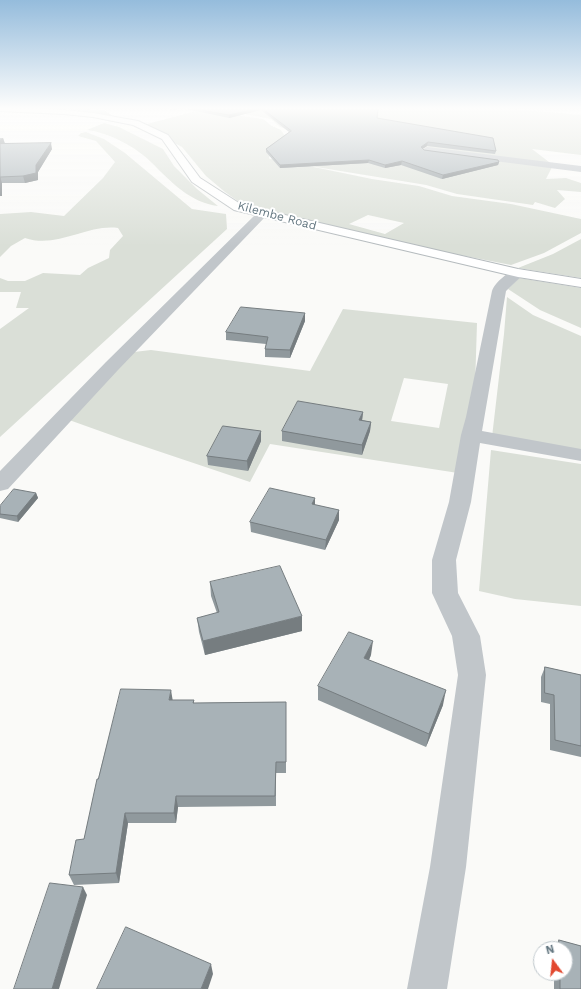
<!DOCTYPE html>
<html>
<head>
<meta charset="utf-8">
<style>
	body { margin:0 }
	#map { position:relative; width:581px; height:989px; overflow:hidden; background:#fafaf8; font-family:"Work Sans",sans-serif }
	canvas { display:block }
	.north { position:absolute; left:533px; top:941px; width:40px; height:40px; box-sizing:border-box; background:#fff; border:1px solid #c1c9cd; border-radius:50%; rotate:345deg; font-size:11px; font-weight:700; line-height:16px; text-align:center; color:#657882 }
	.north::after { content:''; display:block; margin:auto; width:14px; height:18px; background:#e2482f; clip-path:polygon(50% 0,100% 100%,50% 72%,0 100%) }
</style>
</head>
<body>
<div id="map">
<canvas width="581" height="989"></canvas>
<div class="north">N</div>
</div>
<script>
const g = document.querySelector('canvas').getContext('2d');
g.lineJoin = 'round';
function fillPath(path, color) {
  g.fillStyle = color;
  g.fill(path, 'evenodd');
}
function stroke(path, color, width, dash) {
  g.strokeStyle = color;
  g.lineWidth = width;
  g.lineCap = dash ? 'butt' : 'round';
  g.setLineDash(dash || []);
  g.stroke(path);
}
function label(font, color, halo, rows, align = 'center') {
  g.font = font + ' "Work Sans",sans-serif';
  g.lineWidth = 4;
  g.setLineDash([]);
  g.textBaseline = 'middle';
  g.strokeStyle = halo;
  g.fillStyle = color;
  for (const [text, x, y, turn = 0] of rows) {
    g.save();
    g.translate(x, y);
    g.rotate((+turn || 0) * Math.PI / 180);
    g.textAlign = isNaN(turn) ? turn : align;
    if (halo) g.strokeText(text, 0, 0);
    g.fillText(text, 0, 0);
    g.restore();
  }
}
fillPath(new Path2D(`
	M213 108H503L581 115V155L532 149 553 165 546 179 566 178 581 183V192L557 190 565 199 555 208 535 202 533 205 457 194 426 185 304 165 372 179 419 186 452 196 511 204 581 219V233L544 253 511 265 337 231 279 216 242 204 225 192 206 176 182 147 167 139 136 127 200 110 263 119 272 126 281 130 285 136 271 152 269 158 270 159 278 158 292 131 280 127 271 119ZM368 215 404 223 385 234 349 224Z
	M104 123 119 127 163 149 174 166 197 189 218 206C191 203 171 182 152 163 136 147 110 133 87 130Z
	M86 132 104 139 125 153 192 209 226 214 227 229 0 437V329L29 308H16L21 292H0V278L8 281H25L43 273 80 275 88 268 109 258 110 250 123 236 118 228C87 224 57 249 25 238L11 246 0 257V214L31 212 64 216 103 178 115 162 96 141 78 136 81 133Z
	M581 239V278L518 268 553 254Z
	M519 278 581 288V328L540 310 508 289Z
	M507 297 533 315 581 336V450L492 437 504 334Z
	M343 309 477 323 475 387 458 473 270 444 250 482 125 440 58 416 134 352 151 350 310 371ZM404 378 448 384 439 428 391 421Z
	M491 450 581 464V606L515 599 479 591Z`), '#dadfd7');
const primary = new Path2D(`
	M0 108 64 110 93 113 138 121 168 135 200 178 242 205 518 269 581 279V287L518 277 234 210 192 182 162 139 133 125 93 117 64 114 0 111Z`);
stroke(primary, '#b5bbbe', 2);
fillPath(new Path2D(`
	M69 108 104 110 116 118 112 120 102 114 73 110Z
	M427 147 581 166V172L424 152 422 150Z
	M262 210 266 212 268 214 266 216 118 370 8 489 0 491V471L106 362 258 212Z
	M518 269 523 270 525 273 506 291 482 431 581 449V461L480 443 471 502 456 560 458 593 480 636 486 675 466 867 447 989H407L430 867 458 675 452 636 432 593V560L449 502 461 435 466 417 492 291C495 282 509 271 518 269Z`), '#c1c6ca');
fillPath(primary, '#fff');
fillPath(new Path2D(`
	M163 108H379L377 118 496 151 495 154 427 146 422 149 424 150 499 162 498 165 442 179 401 165 385 168 368 163 280 168 266 152V149L289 132 261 110 229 118 182 108 174 110Z
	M0 138H3L5 144 52 149 38 172V180L25 183H2V196H0Z
	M305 313V321L290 358 265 357V349L266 344 226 340V332Z
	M363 412 362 420 371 422 370 431 362 455 282 441V431Z
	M261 431V441L248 471 208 465 207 456Z
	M36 493 38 498 18 522 0 518V506Z
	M315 498V505L339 510V520L325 550 251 532 250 522Z
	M210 582 302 631 205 655 199 632 197 618 217 613 211 596Z
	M371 655 369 660 443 705 426 747 318 700V686Z
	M545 667 581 675V757L550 750V704L541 702V677Z
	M173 700H194V703L286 702V773H276V806L178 807 176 823H128L119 883 74 885 69 875 84 839 98 779Z
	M559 940 581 946V989H554V973H565V949H554V948Z`), '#90999d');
fillPath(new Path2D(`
	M174 108H182L174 110Z
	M259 108H261V110L229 118V115Z
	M3 138 5 144 0 147V140Z
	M428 142 427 146 421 150V147Z
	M51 143 52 149 38 172V180L25 183 23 176 36 165Z
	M369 160 368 163 280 168V165Z
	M402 161 401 165 385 168V165Z
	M499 162 498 165 442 179 443 175Z
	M0 177 2 183V196H0Z
	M305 313V321L290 358V350Z
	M363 412 362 421 359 420Z
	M371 422 370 431 362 455V445Z
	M261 431V441L248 471 247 461Z
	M36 493 38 498 18 522 17 516Z
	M315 498V508L312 504Z
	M339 510V520L325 550 326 540Z
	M302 616V631L205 655 203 641Z
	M373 641 371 655 363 672 364 658Z
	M171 690 173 702 169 700Z
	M446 690 443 705 426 747 429 734Z
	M176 796 178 807 176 823 174 813Z
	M125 813 128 823 119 883 116 873Z
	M83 887 87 895 59 989H52Z
	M211 964 213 974 208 989H201Z`), '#767d80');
const building = new Path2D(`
	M192 108H259L229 115Z
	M262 108H378L377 118 493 138 496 151 428 142 421 147 424 150 498 160 499 162 443 175 402 161 385 165 369 160 280 165 266 149 291 131Z
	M51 143 36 165V173L23 176 0 177V189V144Z
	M241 307 305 313 290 350 265 349 268 337 226 332Z
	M298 401 363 412 359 420 371 422 362 445 282 431Z
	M223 426 261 431 247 461 207 456Z
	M270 488 315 498 312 504 339 510 326 540 250 522Z
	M14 489 36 493 17 516 0 514V506Z
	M280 566 302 616 203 641 197 618 219 612 210 582Z
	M349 632 373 641 364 658 446 690 429 734 318 686Z
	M545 667 581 675V746L555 740 554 695 545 693Z
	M121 689 171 690 169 700H194L193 703 286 702V762H276L275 796H176L174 813H125L116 873 69 875 76 840 84 839 97 779H98Z
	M50 883 83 887 52 989H14Z
	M126 927 211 964 201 989H97Z
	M559 940 581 946V989H560V973H565V949H560Z`);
fillPath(building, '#a8b2b7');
stroke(building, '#767d80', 1);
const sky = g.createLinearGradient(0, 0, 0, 246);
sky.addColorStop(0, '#95bcdc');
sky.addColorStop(0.44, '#fdfdfc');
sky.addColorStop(1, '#fdfdfc00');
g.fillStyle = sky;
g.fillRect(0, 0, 581, 246);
label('12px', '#657882', '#fff', [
	["Kilembe Road",277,216,15]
]);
</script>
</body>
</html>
